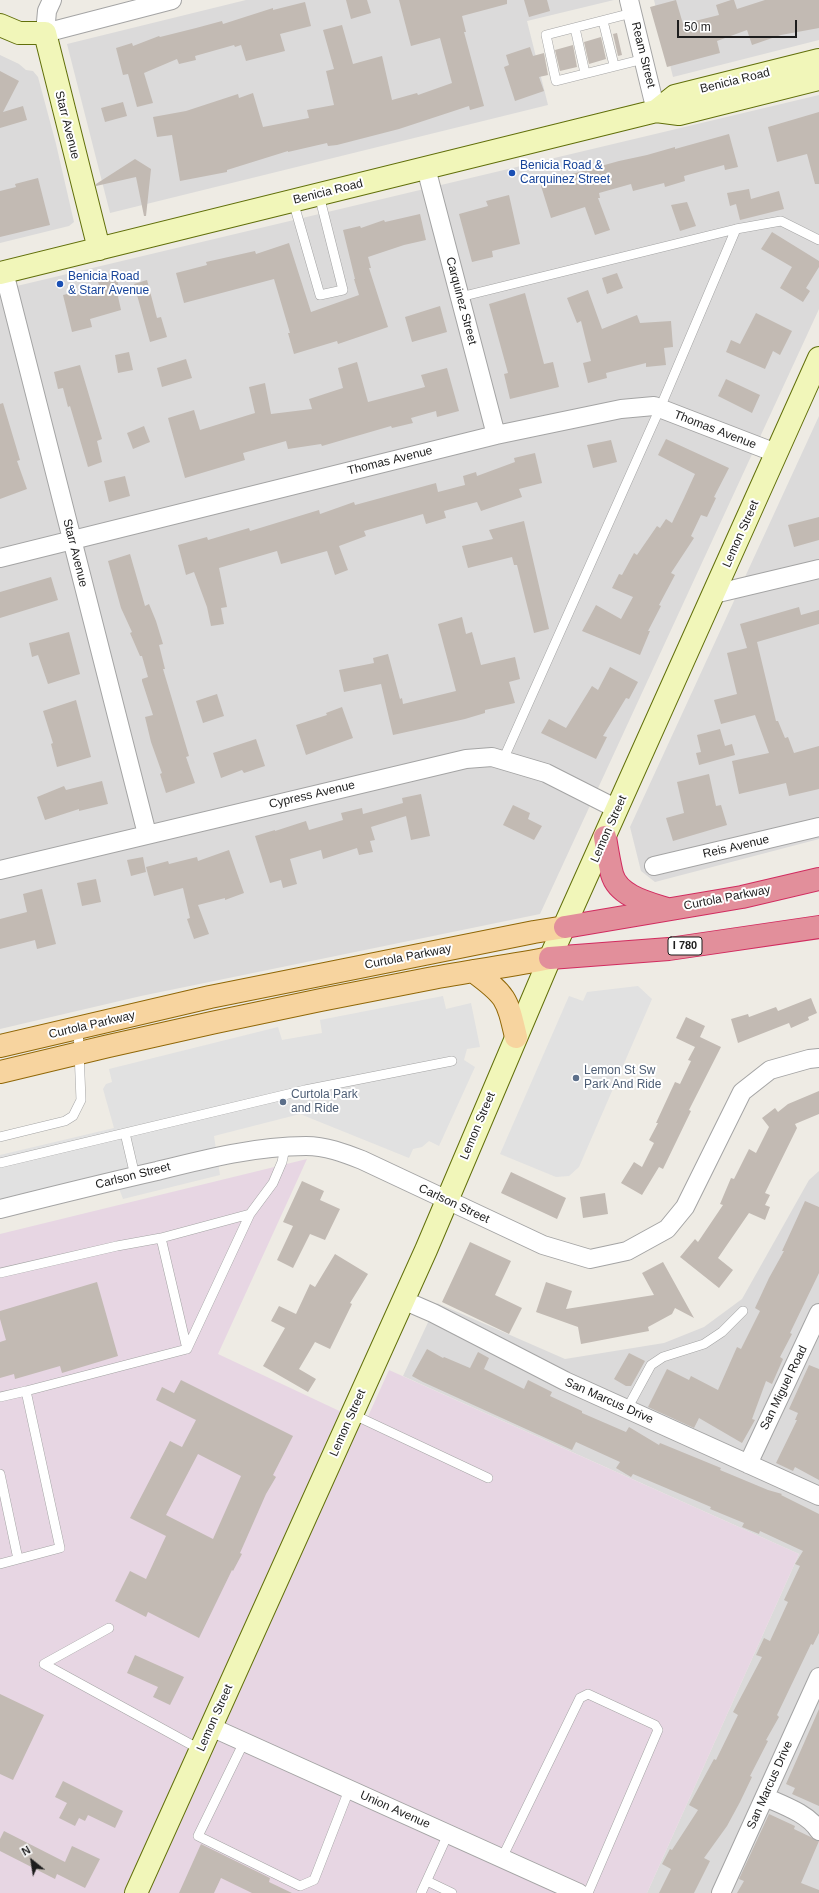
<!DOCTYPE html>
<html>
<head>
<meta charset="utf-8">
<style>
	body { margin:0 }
	#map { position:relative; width:819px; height:1893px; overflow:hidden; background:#eeebe4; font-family:Arial,sans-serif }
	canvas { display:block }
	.north { position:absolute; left:12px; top:1841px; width:40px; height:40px; -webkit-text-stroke:3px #fff; paint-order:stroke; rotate:330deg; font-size:11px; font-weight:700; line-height:16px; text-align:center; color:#1d1d1d }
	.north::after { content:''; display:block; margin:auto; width:14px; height:18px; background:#1d1d1d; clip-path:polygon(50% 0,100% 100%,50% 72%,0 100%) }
	.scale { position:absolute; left:677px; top:20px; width:120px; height:18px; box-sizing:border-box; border:2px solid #1d1d1d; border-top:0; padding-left:5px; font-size:12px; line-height:14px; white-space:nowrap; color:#1d1d1d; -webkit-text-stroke:3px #fff; paint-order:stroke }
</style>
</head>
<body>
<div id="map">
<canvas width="819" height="1893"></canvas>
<div class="north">N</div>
<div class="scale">50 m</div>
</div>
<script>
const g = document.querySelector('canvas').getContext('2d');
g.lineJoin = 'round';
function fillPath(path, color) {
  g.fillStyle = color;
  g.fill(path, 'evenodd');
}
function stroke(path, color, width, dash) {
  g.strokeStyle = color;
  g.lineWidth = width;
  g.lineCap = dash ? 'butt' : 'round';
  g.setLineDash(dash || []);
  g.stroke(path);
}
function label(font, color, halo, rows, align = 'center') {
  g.font = font + ' Arial,sans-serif';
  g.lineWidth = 4;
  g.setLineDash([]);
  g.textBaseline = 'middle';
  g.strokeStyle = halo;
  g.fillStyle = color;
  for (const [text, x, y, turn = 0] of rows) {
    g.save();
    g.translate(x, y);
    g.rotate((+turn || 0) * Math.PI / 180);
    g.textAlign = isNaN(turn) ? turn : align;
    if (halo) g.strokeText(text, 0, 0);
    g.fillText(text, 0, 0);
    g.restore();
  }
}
fillPath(new Path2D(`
	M246 0H614L527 21 548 105 110 213 67 44Z
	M654 0H819V40L673 77Z
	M0 55 19 64 26 70 33 71 38 77 56 144 74 222 69 226 0 243Z
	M819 95V309L540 914 141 996 0 1029V290Z
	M819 416V839L655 882 641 871 630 827Z
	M819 1171V1893H647L799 1554 403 1376 437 1303 565 1359 664 1343 704 1327 742 1299 809 1180Z`), '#dbdada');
fillPath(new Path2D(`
	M307 1159 218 1354 365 1423 389 1370 799 1554 647 1893H0V1234Z`), '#e7d6e3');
fillPath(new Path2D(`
	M638 986 652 999 579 1167 569 1176 556 1177 500 1154 569 996 583 1001 587 992Z
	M443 996 446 1009 471 1003 480 1047 467 1049 464 1060 475 1067 439 1146 429 1141 422 1147 413 1149 409 1158 300 1114 214 1136 220 1175 123 1199 113 1173 0 1201V1155L114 1128 103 1089 106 1084 112 1082 109 1069 278 1027 282 1040 322 1033 320 1020Z`), '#e1e1e1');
fillPath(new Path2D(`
	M346 0H367L371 13 351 19Z
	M399 0H507V4L462 16 466 32H464L484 106 470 110 469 106 399 129 337 145 328 146 327 143 288 152V151L227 170V172L180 181 172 135 157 137 153 117 186 111 238 94 239 98 253 93 263 127 309 118 307 110 334 105 326 71 334 69 323 30 342 25 353 64 382 56 392 100 417 93 418 95 452 83 440 38 411 46Z
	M524 0H547L550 11 529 17Z
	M676 0 683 24 719 15 716 5 731 0H734L737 9 765 0H819V28L781 35 752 45 747 30 717 41 720 53 667 67 650 7Z
	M305 2 311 26 280 34 285 51 246 61 241 45 235 47 234 45 195 56 196 60 179 64 177 59 144 73 153 103 137 107 128 74 123 75 116 48 132 43 133 46 159 36 160 37 196 28 222 21 223 24 273 8V10Z
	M617 33 622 55 618 56 613 34Z
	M601 37 606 59 589 64 584 42Z
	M573 45 577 67 560 71 555 50Z
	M530 47 533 56 544 53 548 75 539 77 544 91 515 101 504 67 509 65 506 55Z
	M0 71 19 81 3 112 23 106 27 120 0 128Z
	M123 102 127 116 105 122 101 108Z
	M819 112V184H815L807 154 777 162 768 127Z
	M729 134 738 167 725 170 724 165 684 176 685 181 665 187 664 183 633 191 631 184 599 193 600 198H598L610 230 595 235 585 207 551 218 541 186 566 178 565 176 619 161 647 155 675 147V149Z
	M135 159 151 169 146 216H144L136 177 96 186V184Z
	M38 178 50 225 0 237V191L16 187 15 184Z
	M749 189 751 199 779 191 784 209 740 220 736 204 730 206 727 193Z
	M509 195 520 244 492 251 493 257 472 262 459 214 488 206 486 201Z
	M687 202 696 226 680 231 671 205Z
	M420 214 426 240 404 245 368 257 371 268H369L388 327 338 344 337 341 294 354 288 333H290L274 279 184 303 176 273 207 265 206 262 255 251 256 254 289 243 311 312 359 295 354 279H355L343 230 360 226 361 228 384 220 385 222Z
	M772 232 819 261V267L806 288 810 291 803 302 780 288 792 267 761 249Z
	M115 272 120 291 117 292 121 310 90 319 92 327 72 332 63 295 99 286 97 277Z
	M617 273 623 288 607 294 602 278Z
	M147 280 157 318 161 317 167 337 150 342 134 284Z
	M588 290 602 329 637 315 640 323 671 321 673 347 664 348 666 365 646 367V363L606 373 607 378 588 383 583 363 591 361 581 321 577 323 567 298Z
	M525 293 544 364 553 362 559 387 510 399 504 374 508 373 489 304Z
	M440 306 447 332 412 342 405 317Z
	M756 313 792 331 780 355 773 351 765 369 726 352 731 340 740 344Z
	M129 352 133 370 118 373 115 355Z
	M186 359 192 378 162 387 157 368Z
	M357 362 368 402 425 387 421 375 447 368 459 411 437 417 436 411 411 418 413 423 392 428 391 426 322 446 321 444 288 449 286 441 243 453 245 460 185 478 168 418 194 410 200 430 255 413 249 387 265 383 271 414 312 409 309 399 343 388 338 368Z
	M80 365 102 439 97 441 102 462 88 467 70 406 68 407 63 388 58 389 54 372Z
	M726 379 760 395 752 413 718 396Z
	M3 403 20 460 17 461 27 489 0 499V404Z
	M144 426 150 442 133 449 127 433Z
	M666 439 729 468 714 497 716 498 707 517 701 515 691 536 694 538 671 573 675 575 659 605 661 606 648 631H650L640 655 582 631 596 605 621 619 633 597 612 588 619 574 622 575 634 553 637 555 657 526 660 528 666 519 672 523 684 498 695 474 658 455Z
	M611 440 617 462 593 468 587 445Z
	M535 453 542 483 519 489 522 497 481 511 477 502 444 511 446 518 426 524 423 514 364 531 366 536 339 546 348 570 335 575 327 551 281 564 277 551 219 568 227 607 221 608 224 624 211 626 207 607 194 572 186 575 178 545 207 537 208 540 249 528 250 531 319 510 320 514 354 502 355 505 436 483 438 492 465 485 463 476 476 472 477 476 515 462 514 458Z
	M125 476 130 496 109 502 104 481Z
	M819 517V540L794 547 788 525Z
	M524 521 549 629 534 633 517 565H514L512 557 468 568 462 546 493 539 489 530Z
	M130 554 145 606 149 604 156 621 163 644 159 645 165 669H163L189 756 186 757 195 783 166 793 160 774 162 773 151 742 145 717 153 715 142 681V679L148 677 142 656H140L130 633 132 632 121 608 108 561Z
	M51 577 58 600 0 618V592Z
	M799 607 801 615 819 610V624L757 642 776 721H778L785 738 788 737 794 753 819 746V789L789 796 786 783 739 794 732 761 769 753 755 715 721 724 714 700 737 694 727 653 747 648 740 624Z
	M462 617 466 634 472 632 481 665 515 657 520 679 509 682 515 703 485 710V713L465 719 393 735 381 684 344 692 339 670 374 663 373 658 388 654 400 699 402 698 403 704 456 691 438 624Z
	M69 632 80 674 48 684 38 655 32 657 29 643Z
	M610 667 638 682 629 699 626 698 603 736 607 737 596 759 541 733 549 719 566 728 592 686 598 690Z
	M217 694 224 716 203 723 196 701Z
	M76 700 91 757 57 767 51 744 53 743 43 711Z
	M342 707 353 738 306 755 296 725 327 715 326 713Z
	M720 729 725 746 732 744 735 755 699 765 696 753 701 752 697 735Z
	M256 739 265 766 244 773 242 770 221 778 213 753Z
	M709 774 716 806 721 805 727 825 673 841 666 818 684 813 677 782Z
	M102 781 108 804 79 811V809L45 820 37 797 64 786 66 790Z
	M421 794 430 836 411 840 406 816 371 827 375 840 370 841 373 852 359 855 357 848 323 859 321 850 290 859 297 884 283 888 281 880 270 883 255 836 275 830V831L306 821 309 830 343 820 341 813 362 808 363 814 403 803 402 798Z
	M513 805 530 813 528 819 542 826 534 840 503 825Z
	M229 850 244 893 225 900V898L198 905 209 934 194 939 187 919 190 918 183 888 154 896 146 867 168 861 169 864 197 857 198 861Z
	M143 857 146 872 131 876 127 860Z
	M96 879 101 902 82 906 77 883Z
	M42 889 56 944 37 949 35 940 0 949V919L27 912 23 894Z
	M811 998 817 1013 808 1017 809 1020 791 1028 789 1023 738 1043 731 1019 748 1014 749 1017 776 1007 778 1011Z
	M686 1017 705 1026 700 1037 721 1047 689 1110 691 1111 663 1169 659 1167 642 1195 621 1183 634 1162 642 1167 654 1143 649 1140 658 1123H656L675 1082 680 1084 691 1061 688 1060 695 1047 676 1038Z
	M819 1091V1114L795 1124 797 1128 765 1193 770 1195 765 1205 770 1207 765 1220 749 1213 718 1258 733 1270 719 1288 680 1257 695 1239 698 1242 723 1205 720 1204 731 1178 734 1179 749 1149 756 1153 769 1127 762 1118 775 1108 778 1112 788 1104Z
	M511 1172 566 1198 557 1219 501 1193Z
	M302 1181 324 1191 320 1200 340 1209 325 1240 310 1234 293 1268 277 1260 293 1226 283 1222Z
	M605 1193 608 1214 583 1218 580 1197Z
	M805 1201 819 1207V1273L790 1333 792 1334 780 1357 783 1359 772 1384 766 1381 752 1419 755 1420 742 1443 699 1418 694 1428 648 1407 667 1369 689 1380 691 1376 718 1390 737 1347 741 1349 760 1311 755 1308 769 1278 784 1251H782Z
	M470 1242 511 1261 495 1295 522 1308 509 1334 442 1302Z
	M335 1254 368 1274 350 1303 352 1304 330 1349 315 1342 299 1369 316 1379 308 1392 263 1366 285 1328 271 1321 279 1306 296 1314 310 1284 315 1287Z
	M663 1262 694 1318 675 1308 672 1314 648 1327 649 1331 581 1344 578 1327 536 1312 546 1282 572 1291 566 1309 654 1295 642 1273Z
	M97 1282 118 1356 62 1373 60 1366 15 1379 14 1374 0 1378V1342L6 1340 0 1319V1311Z
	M427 1349 443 1358 444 1357 470 1368 478 1352 489 1358 484 1369 524 1389 528 1380 552 1392 550 1396 582 1411V1413L626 1432 629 1427 659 1445 660 1443 721 1468 720 1470 768 1490 782 1494 781 1495 819 1514V1633L813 1645 811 1644 777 1715 779 1717 766 1740 768 1741 750 1776 752 1777 740 1802 727 1826 704 1858 710 1861 694 1893H659L671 1869 662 1864 670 1849 672 1850 698 1810 689 1805 714 1759 716 1760 738 1715 733 1712 762 1657 756 1655 764 1638 770 1641 788 1602 784 1600 800 1566 795 1564 803 1551 760 1531 759 1534 742 1527 744 1523 710 1509 711 1507 633 1474 631 1477 616 1468 620 1462 576 1442 572 1450 423 1382 412 1376Z
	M629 1353 645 1361 631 1386H626L614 1379Z
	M809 1365 819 1369V1480L795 1467 793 1471 776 1463 797 1420H795L798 1413 789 1409Z
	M181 1380 293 1436 273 1475 276 1477 266 1494 240 1553 242 1554 233 1571 232 1570 199 1638 148 1612 146 1617 115 1601 130 1571 146 1579 166 1536 130 1518 170 1441 182 1447 196 1420 156 1400 162 1387 174 1393ZM198 1454 241 1476 213 1539 166 1515Z
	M135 1655 184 1677 170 1705 153 1697 158 1687 127 1673Z
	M0 1694 44 1715 13 1780 0 1774Z
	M819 1709V1806L792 1794 795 1788 786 1784Z
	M63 1781 123 1811 115 1828 88 1815 85 1821 79 1818 75 1826 59 1818 67 1803 55 1797Z
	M769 1814 795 1826 794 1829 819 1841 801 1883 819 1890V1893H737L744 1881 739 1879Z
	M4 1831 65 1862 72 1846 100 1859 85 1888 57 1874 55 1879 0 1851V1839Z
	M201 1844 270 1878 269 1882 292 1893H252L221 1878 214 1893H179Z`), '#c2bab3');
const lane = new Path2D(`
	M632 13 546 35 556 81 644 59
	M603 21 614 65
	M575 28 585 73
	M293 201 320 295 343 290 319 195
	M460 297 736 229
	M503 760 660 408 736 229 781 221 819 240
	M125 1133 135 1176
	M0 1137 65 1121 73 1116 81 1100 78 1027
	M0 1163 305 1090 452 1061
	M161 1238 187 1349
	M0 1273 117 1246 161 1238 250 1214 273 1183 282 1162 285 1148
	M26 1391 187 1349 250 1214
	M0 1397 26 1391 60 1548 0 1564
	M627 1409 651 1365 663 1357 704 1344 722 1332 743 1311
	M352 1414 488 1478
	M0 1474 18 1559
	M109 1628 44 1664 201 1750
	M244 1742 198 1836 300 1886 314 1880 349 1790
	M502 1858 580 1698 588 1694 655 1725 658 1730 588 1893
	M427 1881 452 1893
	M421 1893 448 1834`);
const street = new Path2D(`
	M52 0 47 11 45 33 172 0
	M629 0 656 111
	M426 168 496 435
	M4 272 147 834
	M0 558 496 435 621 409 654 406 776 453
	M714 594 819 569
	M654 866 819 827
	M0 870 466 759 492 757 546 773 617 809
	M0 1209C52 1196 104 1183 157 1171 205 1159 256 1146 306 1146 326 1146 344 1153 362 1160L543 1245 590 1259 627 1251 667 1229 685 1207 742 1092 770 1070 809 1059 819 1058
	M403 1300 433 1313 565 1381 819 1496
	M748 1464 819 1313
	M211 1727 579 1893
	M765 1797C783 1805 809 1814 819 1831
	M721 1893 819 1677`);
const secondary = new Path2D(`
	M0 25 19 33H45L99 249
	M656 111 675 96 819 60
	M0 273 656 111 679 114 819 79
	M136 1893 426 1250 550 958 819 358`);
const primary = new Path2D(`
	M473 971C506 995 507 998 516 1037
	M0 1046 210 997 534 932 565 927
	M0 1072C142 1037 285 1006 428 979 469 971 510 966 550 958`);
const highway = new Path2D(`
	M605 837C607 849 609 862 612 874 618 896 648 903 667 909
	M565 927 742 897 819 879
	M550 958 669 949 819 927`);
stroke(lane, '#a4a4a4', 10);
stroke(street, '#a4a4a4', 20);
stroke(secondary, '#616f0a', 24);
stroke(primary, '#906707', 24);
stroke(highway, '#d12c5f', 24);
stroke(lane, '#fff', 9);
stroke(street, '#fff', 18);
stroke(secondary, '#f1f6b9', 22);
stroke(primary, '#f7d49f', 22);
stroke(highway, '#e28f9b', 22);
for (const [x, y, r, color] of [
	[512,173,4,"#1a4fb4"],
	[60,284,4,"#1a4fb4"],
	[576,1078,4,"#5c6f8a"],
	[283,1102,4,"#5c6f8a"]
]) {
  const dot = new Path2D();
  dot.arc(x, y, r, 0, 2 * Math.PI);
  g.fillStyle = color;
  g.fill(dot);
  stroke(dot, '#fff', 1.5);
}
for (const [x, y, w] of [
	[685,946,34]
]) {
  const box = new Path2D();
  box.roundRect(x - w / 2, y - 9, w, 18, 3);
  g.fillStyle = '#fff';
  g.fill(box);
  stroke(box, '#1d1d1d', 1);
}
label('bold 11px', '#1d1d1d', null, [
	["I 780",685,946]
]);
label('12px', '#1d1d1d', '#fff', [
	["Ream Street",643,55,76],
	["Benicia Road",735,81,-14],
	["Starr Avenue",67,125,76],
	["Benicia Road",328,192,-14],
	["Carquinez Street",461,301,75],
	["Thomas Avenue",715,430,21],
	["Thomas Avenue",390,461,-14],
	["Lemon Street",741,534,-66],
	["Starr Avenue",75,553,76],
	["Cypress Avenue",312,795,-13],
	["Lemon Street",609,829,-66],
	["Reis Avenue",736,847,-13],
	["Curtola Parkway",727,898,-11],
	["Curtola Parkway",408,957,-11],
	["Curtola Parkway",92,1025,-13],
	["Lemon Street",478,1126,-67],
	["Carlson Street",133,1176,-14],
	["Carlson Street",454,1204,25],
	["San Miguel Road",784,1388,-64],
	["San Marcus Drive",609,1401,24],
	["Lemon Street",348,1423,-66],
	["Lemon Street",215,1718,-66],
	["San Marcus Drive",770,1785,-66],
	["Union Avenue",395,1810,24]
]);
label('12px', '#164399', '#fff', [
	["Benicia Road &",520,166],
	["Carquinez Street",520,180],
	["Benicia Road",68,277],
	["& Starr Avenue",68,291]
], 'left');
label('12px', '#4e5e75', '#fff', [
	["Lemon St Sw",584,1071],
	["Park And Ride",584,1085],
	["Curtola Park",291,1095],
	["and Ride",291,1109]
], 'left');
</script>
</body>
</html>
